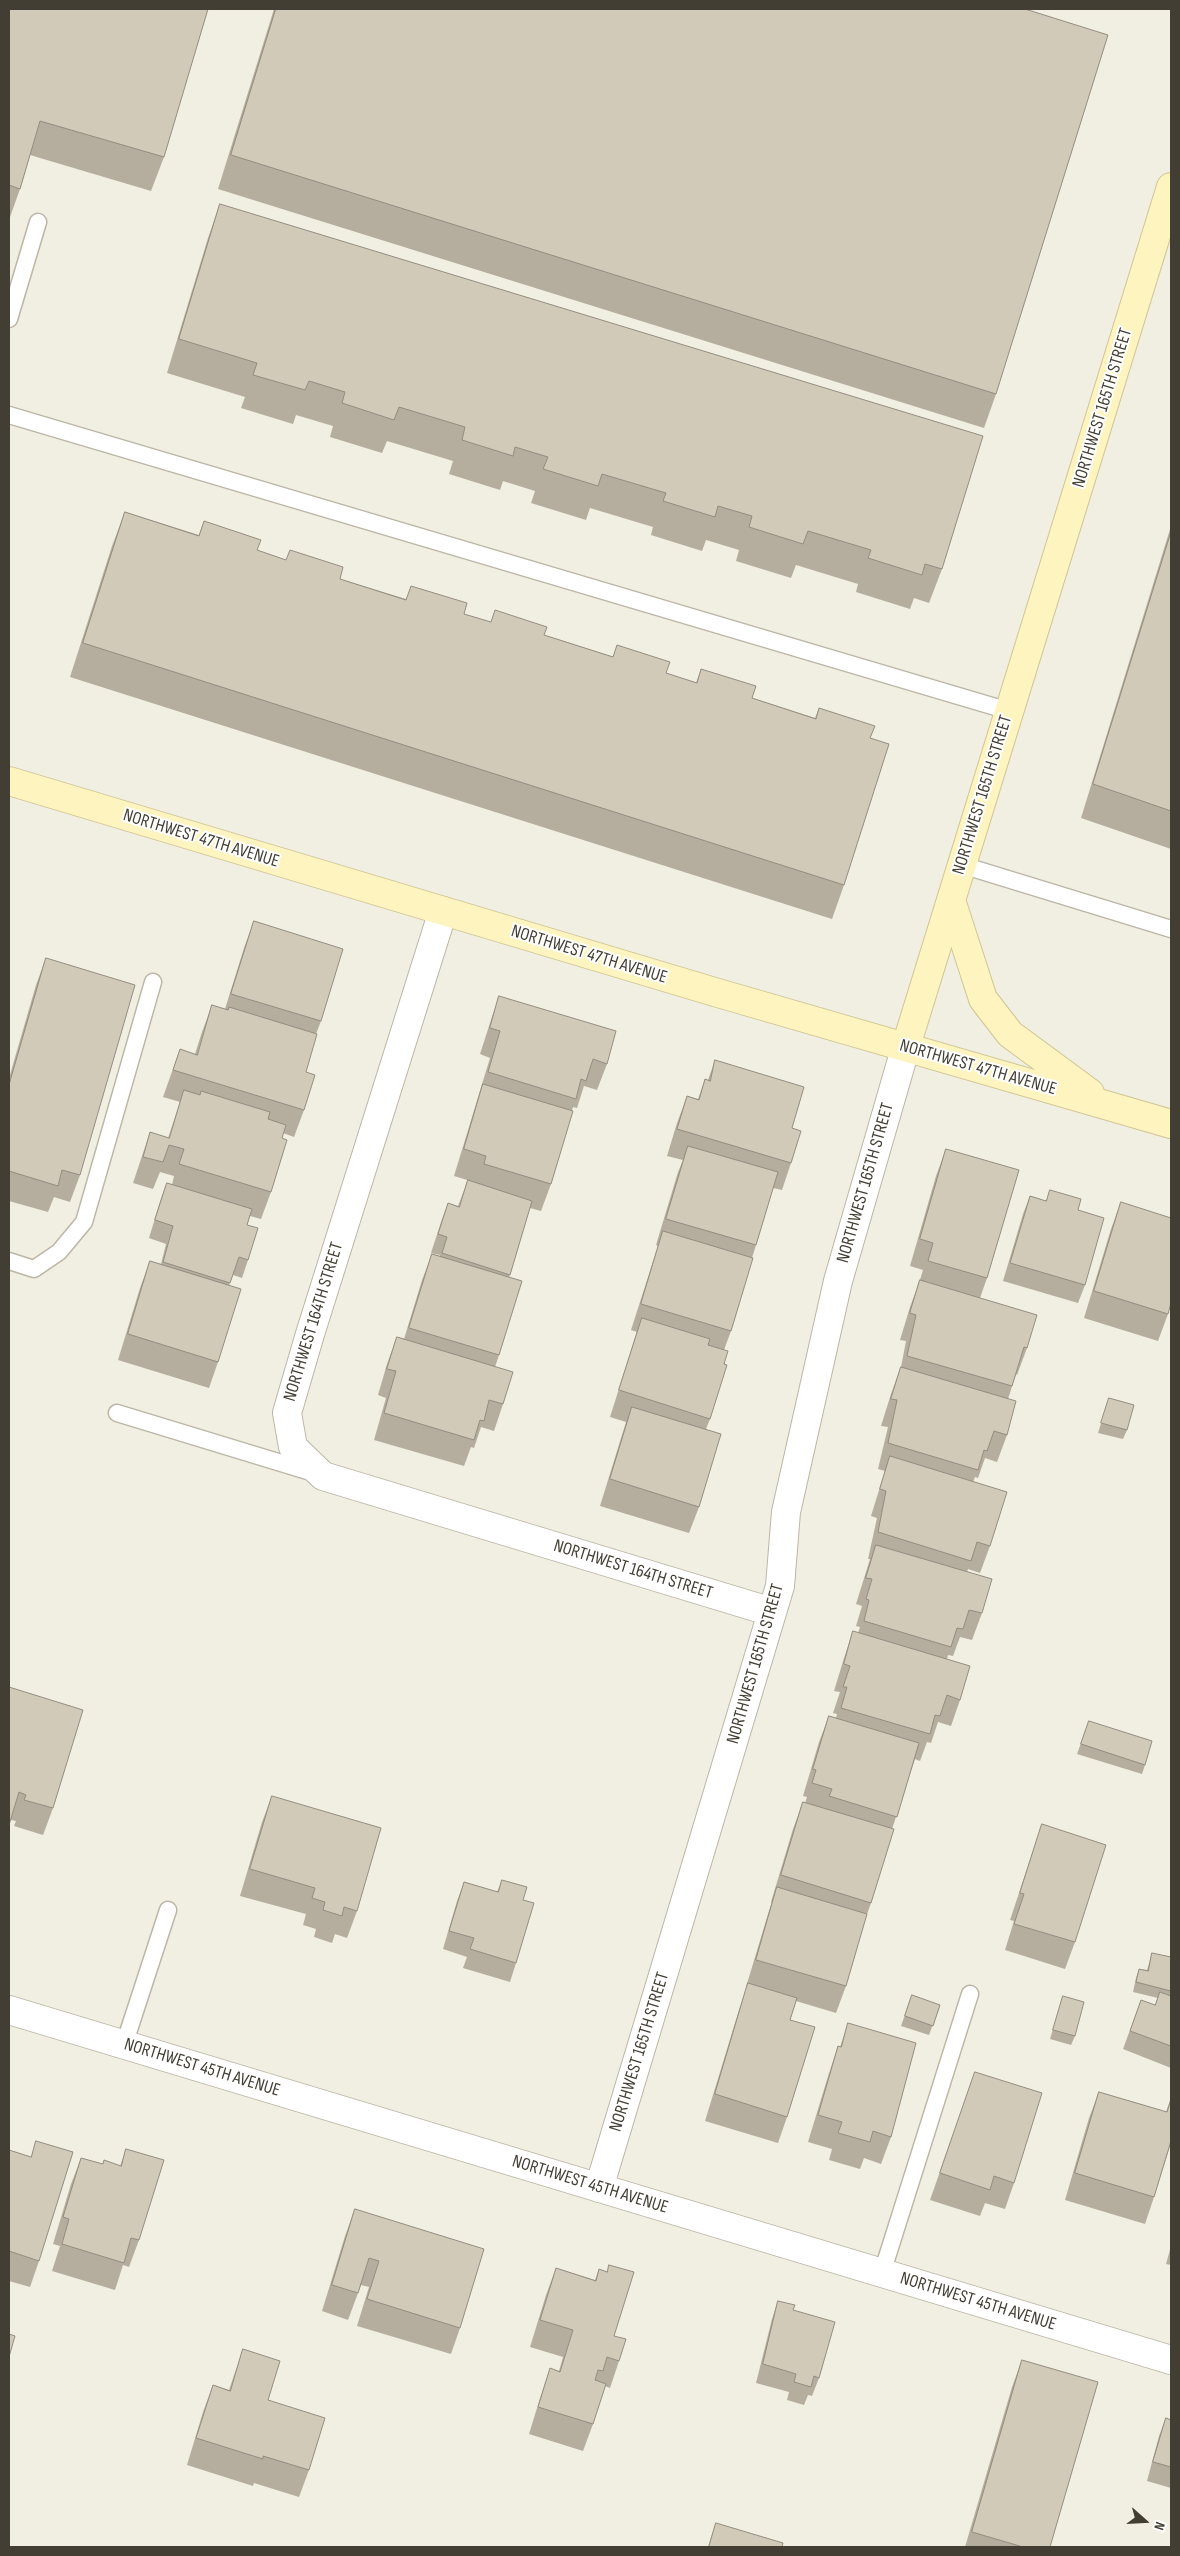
<!DOCTYPE html>
<html>
<head>
<meta charset="utf-8">
<style>
	body { margin:0 }
	#map { position:relative; width:1180px; height:2556px; overflow:hidden; background:#f1eee2; font-family:"Sofia Sans Condensed",sans-serif }
	canvas { display:block }
	.frame { position:absolute; inset:0; border:10px solid #423e33; pointer-events:none }
	.north { position:absolute; left:1120px; top:2496px; width:50px; height:50px; -webkit-text-stroke:4px #fff; paint-order:stroke; rotate:109deg; font-size:14px; font-weight:700; line-height:20px; text-align:center; color:#423e33 }
	.north::after { content:''; display:block; margin:auto; width:18px; height:22px; background:#423e33; clip-path:polygon(50% 0,100% 100%,50% 72%,0 100%) }
</style>
</head>
<body>
<div id="map">
<canvas width="1180" height="2556"></canvas>
<div class="frame"></div>
<div class="north">N</div>
</div>
<script>
const g = document.querySelector('canvas').getContext('2d');
g.lineJoin = 'round';
function stroke(path, color, width, dash) {
  g.strokeStyle = color;
  g.lineWidth = width;
  g.lineCap = dash ? 'butt' : 'round';
  g.setLineDash(dash || []);
  g.stroke(path);
}
function fillPath(path, color) {
  g.fillStyle = color;
  g.fill(path, 'evenodd');
}
function label(font, color, halo, rows, align = 'center') {
  g.font = font + ' "Sofia Sans Condensed",sans-serif';
  g.lineWidth = 4;
  g.setLineDash([]);
  g.textBaseline = 'middle';
  g.strokeStyle = halo;
  g.fillStyle = color;
  for (const [text, x, y, turn = 0] of rows) {
    g.save();
    g.translate(x, y);
    g.rotate((+turn || 0) * Math.PI / 180);
    g.textAlign = isNaN(turn) ? turn : align;
    if (halo) g.strokeText(text, 0, 0);
    g.fillText(text, 0, 0);
    g.restore();
  }
}
const lane = new Path2D(`
	M9 319 38 222
	M9 415 1009 711
	M962 865 1171 929
	M9 1261 34 1269 59 1252 84 1222 153 982
	M117 1413 314 1473
	M124 2045 168 1910
	M882 2273 970 1994`);
const street = new Path2D(`
	M443 911 310 1334 287 1413 293 1447 323 1476 772 1612
	M9 2010 1171 2360
	M599 2188 780 1586 786 1512 838 1281 906 1046`);
const secondary = new Path2D(`
	M9 781 718 993 1171 1124
	M951 900 983 999 1010 1034 1090 1093
	M906 1046 1171 187`);
stroke(lane, '#bcb6a6', 19);
stroke(street, '#bcb6a6', 30);
stroke(secondary, '#d0c593', 30);
stroke(lane, '#fff', 16);
stroke(street, '#fff', 28);
stroke(secondary, '#fdf4c0', 28);
fillPath(new Path2D(`
	M9 9 164 157 151 191 30 155 20 189 9 220Z
	M274 9H1025L996 394 984 428 218 189Z
	M220 204 942 569 929 603 914 598 910 609 856 592 858 584 796 565 791 578 736 561 739 550 706 540 702 551 651 535 653 527 590 508 586 520 531 503 535 491 503 481 500 490 449 474 453 461 387 441 382 453 330 437 333 426 296 415 293 424 241 408 245 397 167 373 208 238Z
	M125 512 199 535 204 521 257 550 340 579 406 599 464 614 490 622 544 635 696 683 701 669 752 698 815 718 819 708 870 738 844 885 832 919 70 677 112 546Z
	M1171 526V849L1081 818Z
	M254 921 321 1021 316 1034 306 1072 304 1110 294 1137 283 1133 271 1192 261 1219 250 1216 247 1225 248 1260 242 1278 233 1275 229 1285 218 1362 209 1388 118 1360 140 1288 150 1261 161 1264 166 1244 149 1238 160 1202 167 1183 172 1185 174 1176 160 1172 153 1189 133 1183 150 1132 168 1138 180 1102 163 1097 180 1049 195 1054 202 1032 212 1005 225 1009 244 948Z
	M46 958 80 1175 70 1202 54 1197 48 1212 9 1201V1078L36 985Z
	M499 996 607 1064 597 1090 584 1086 577 1108 573 1107 551 1184 541 1211 530 1208 509 1277 499 1355 495 1367 503 1404 494 1431 481 1427 474 1448 471 1447 464 1466 374 1440 386 1398 378 1395 387 1364 397 1337 404 1339 422 1280 432 1254 440 1256V1255L431 1253 441 1222 448 1203 458 1206 468 1180 477 1183 454 1176 490 1058 480 1054 490 1023Z
	M715 1060 792 1128 791 1163 782 1190 773 1188 756 1245 752 1258 731 1331 724 1350V1364L710 1419 706 1429 699 1507 689 1533 600 1506 626 1422 610 1417 637 1332 631 1330 658 1246 656 1245 678 1172 683 1160 667 1156 677 1123 687 1096 698 1099 705 1079 708 1080Z
	M946 1149 987 1278 980 1298 1027 1348 1017 1375 1016 1374 1008 1399 1007 1435 997 1462 985 1458 978 1478 975 1477 973 1482 990 1546 980 1573 968 1569 967 1572 982 1613 972 1640 960 1637 953 1656 948 1655 947 1659 960 1700 951 1726 938 1722 931 1743 927 1742 920 1761 915 1759 892 1829 871 1903 865 1920 846 1986 836 2013 796 2001 790 2020 787 2117 778 2143 705 2121 739 2010 747 1987H746L768 1914 772 1902H771L793 1829 803 1802 805 1803 807 1797 803 1796 819 1742 829 1716 836 1718 837 1714 833 1713 840 1692 834 1691 844 1658 853 1631 858 1633 860 1627 856 1626 862 1606 856 1604 870 1559H868L877 1518 871 1516 885 1471 878 1469 888 1427 881 1426 891 1394 901 1367 906 1341 900 1340 910 1307 920 1280 923 1270 910 1266 936 1176Z
	M1030 1196 1078 1210 1085 1285 1078 1303 1003 1281 1023 1214Z
	M1121 1202 1168 1314 1158 1341 1084 1318 1111 1229Z
	M1109 1398 1127 1430 1123 1439 1098 1433Z
	M9 1687 53 1808 43 1835 14 1826 16 1821 11 1820Z
	M1089 1721 1145 1765 1142 1774 1077 1754Z
	M272 1796 357 1911 347 1938 335 1934 332 1943 314 1937 316 1929 303 1925 306 1914 240 1896 262 1822Z
	M1042 1824 1075 1942 1065 1969 1005 1950 1014 1921 1010 1920Z
	M502 1880 523 1900 516 1963 510 1982 463 1968 467 1957 443 1949 457 1901 464 1882 497 1892Z
	M1152 1953 1171 1957V2068L1123 2049 1141 2000 1155 2005 1158 1998 1133 1992 1136 1978 1139 1969 1147 1970Z
	M912 1995 940 2005 929 2035 901 2026Z
	M1063 1996 1075 2036 1071 2045 1050 2039Z
	M848 2023 891 2137 881 2164 864 2158 860 2169 829 2160 832 2149 808 2142 829 2073 838 2046 840 2047Z
	M975 2072 1014 2183 1005 2209 985 2203 980 2216 930 2200Z
	M1099 2092 1166 2112 1171 2098V2144V2143L1154 2197 1145 2224 1065 2200 1089 2118Z
	M36 2141 39 2261 30 2287 9 2281V2150L31 2157Z
	M126 2149 139 2240 129 2267 123 2265 115 2290 52 2271 60 2246 53 2244 71 2184 81 2158 103 2164 104 2160 120 2166Z
	M355 2209 460 2328 451 2354 357 2326 369 2287 361 2285 348 2320 322 2311 345 2236Z
	M1171 2246V2265L1166 2264Z
	M609 2265 614 2336 619 2361 610 2388 605 2386 593 2424 583 2451 529 2434 541 2395 550 2368 559 2371 563 2357 530 2347 546 2295 556 2268 595 2280 599 2269 607 2272Z
	M778 2301 793 2310 819 2378 812 2396 808 2395 804 2405 787 2400 789 2392 756 2383 772 2319Z
	M243 2349 268 2400 309 2470 299 2497 254 2483 253 2486 187 2465 203 2412 213 2385 229 2390Z
	M1022 2360 1050 2547H965L1012 2387Z
	M1166 2418 1171 2420V2488L1147 2481 1159 2436Z
	M716 2523 782 2547H708Z`), '#b5ae9e');
const building = new Path2D(`
	M9 9H208L164 157 40 121 20 189 9 185Z
	M276 9H1025L1108 35 996 394 231 155Z
	M220 204 983 436 942 569 925 564 922 575 868 558 871 550 808 531 803 544 749 527 752 516 718 506 715 517 663 501 666 493 602 474 598 486 543 469 548 457 515 447 513 456 462 440 465 427 399 407 394 420 342 403 345 392 309 381 305 390 253 375 257 363 179 339Z
	M125 512 199 536 204 521 261 540 257 550 286 560 290 550 343 567 340 579 406 600 411 586 467 603 464 614 491 622 495 610 547 627 544 635 613 657 617 645 670 662 666 673 697 683 701 669 756 686 752 698 816 719 819 708 875 726 870 738 889 744 844 885 83 643Z
	M1171 532V811L1093 784Z
	M254 921 343 949 321 1021 231 994Z
	M46 958 135 985 80 1175 62 1170 58 1186 9 1171V1085Z
	M499 996 616 1031 607 1064 593 1059 586 1081 581 1079 576 1099 488 1072 500 1031 490 1028Z
	M212 1005 228 1010 229 1007 317 1034 306 1072 315 1075 304 1110 173 1070 180 1049 197 1055Z
	M715 1060 804 1087 792 1128 801 1131 791 1163 677 1129 687 1096 699 1100 705 1079 710 1081Z
	M483 1084 573 1111 551 1184 484 1164 486 1156 464 1149Z
	M184 1090 200 1095 201 1091 270 1112 268 1119 286 1125 282 1138 287 1140 271 1192 179 1164 184 1149 169 1145 163 1162 143 1157 150 1132 169 1138Z
	M688 1146 778 1172 756 1245 666 1219Z
	M946 1149 1019 1170 987 1278 928 1261 933 1243 920 1239Z
	M468 1180 532 1201 510 1275 442 1253 447 1237 438 1234 448 1203 459 1207Z
	M167 1183 252 1209 247 1225 258 1228 248 1260 239 1257 230 1283 163 1262 173 1226 155 1220Z
	M1050 1190 1081 1199 1078 1210 1104 1218 1085 1285 1010 1263 1030 1196 1046 1201Z
	M1121 1202 1171 1218V1303L1168 1314 1094 1291Z
	M663 1231 753 1258 731 1331 641 1304Z
	M432 1254 522 1281 499 1355 409 1328Z
	M150 1261 241 1289 218 1362 128 1334Z
	M920 1280 1037 1315 1027 1348 1024 1347 1012 1386 907 1356 916 1315 910 1313Z
	M642 1318 710 1339 708 1345 728 1351 724 1364 727 1365 710 1419 619 1390Z
	M397 1337 513 1372 503 1404 489 1400 484 1421 480 1420 474 1440 384 1413 396 1371 387 1369Z
	M901 1367 1016 1401 1007 1435 994 1431 987 1451 984 1450 978 1470 888 1443 897 1400 891 1399Z
	M1109 1398 1134 1405 1127 1430 1101 1423Z
	M632 1407 721 1434 699 1507 610 1479Z
	M890 1456 1007 1492 990 1546 977 1542 971 1561 878 1532 886 1491 880 1489Z
	M876 1545 992 1579 982 1613 969 1610 963 1629 957 1628 951 1647 864 1621 869 1600 866 1599 872 1579 866 1578Z
	M853 1631 970 1666 960 1700 947 1695 940 1716 935 1715 930 1734 841 1708 847 1687H843L850 1666 844 1664Z
	M9 1687 83 1710 53 1808 24 1800 26 1795 19 1792 9 1825Z
	M829 1716 919 1743 897 1817 829 1796 832 1789 812 1783 816 1770 813 1769Z
	M1089 1721 1152 1741 1145 1765 1081 1744Z
	M272 1796 381 1828 357 1911 344 1907 342 1916 323 1910 325 1902 312 1898 315 1888 250 1869Z
	M803 1802 894 1829 871 1903 781 1875Z
	M1042 1824 1106 1845 1075 1942 1014 1924 1024 1894 1020 1893Z
	M502 1880 527 1887 523 1900 534 1903 516 1963 470 1949 474 1938 449 1931 464 1882 498 1892Z
	M777 1887 867 1914 846 1986 756 1960Z
	M1152 1953 1171 1957V1991L1136 1982 1139 1969 1148 1971Z
	M748 1983 797 1998 790 2020 815 2027 787 2117 715 2094Z
	M1160 1992 1171 1996V2046L1130 2031 1141 2000 1155 2005Z
	M912 1995 940 2005 933 2026 905 2016Z
	M1063 1996 1084 2002 1075 2036 1053 2030Z
	M848 2023 916 2043 891 2137 873 2131 870 2142 838 2133 842 2122 818 2115 838 2046 841 2047Z
	M975 2072 1042 2093 1014 2183 994 2176 990 2190 940 2173Z
	M1099 2092 1167 2112 1171 2099V2141L1154 2197 1075 2173Z
	M36 2141 73 2152 39 2261 9 2251V2150L31 2157Z
	M126 2149 164 2160 139 2240 131 2238 124 2263 62 2244 69 2219 63 2217 81 2158 103 2164 104 2160 121 2166Z
	M355 2209 484 2249 460 2328 367 2299 379 2261 369 2258 358 2293 332 2285Z
	M609 2265 634 2272 614 2336 626 2339 619 2361 607 2357 603 2371 598 2370 595 2380 606 2384 593 2424 538 2407 550 2368 560 2372 573 2330 540 2320 556 2268 596 2281 599 2269 607 2272Z
	M778 2301 795 2305 793 2310 835 2322 819 2378 814 2376 811 2387 794 2382 796 2374 763 2364Z
	M9 2334 15 2336 9 2357Z
	M243 2349 280 2361 268 2400 325 2418 309 2470 263 2456V2459L196 2438 213 2385 230 2391Z
	M1022 2360 1098 2382 1050 2547H1023L972 2532Z
	M1166 2418 1171 2420V2467L1153 2462Z
	M716 2523 783 2543 782 2547H709Z`);
fillPath(building, '#d2cab8');
stroke(building, '#938d81', 1);
label('18px', '#423e33', '#fff', [
	["NORTHWEST 165TH STREET",1103,408,-73],
	["NORTHWEST 165TH STREET",983,795,-73],
	["NORTHWEST 47TH AVENUE",201,839,17],
	["NORTHWEST 47TH AVENUE",589,955,17],
	["NORTHWEST 47TH AVENUE",978,1068,16],
	["NORTHWEST 165TH STREET",866,1183,-74],
	["NORTHWEST 164TH STREET",314,1322,-73],
	["NORTHWEST 164TH STREET",633,1570,17],
	["NORTHWEST 165TH STREET",756,1664,-74],
	["NORTHWEST 165TH STREET",640,2052,-73],
	["NORTHWEST 45TH AVENUE",202,2068,17],
	["NORTHWEST 45TH AVENUE",590,2185,17],
	["NORTHWEST 45TH AVENUE",978,2302,17]
]);
</script>
</body>
</html>
